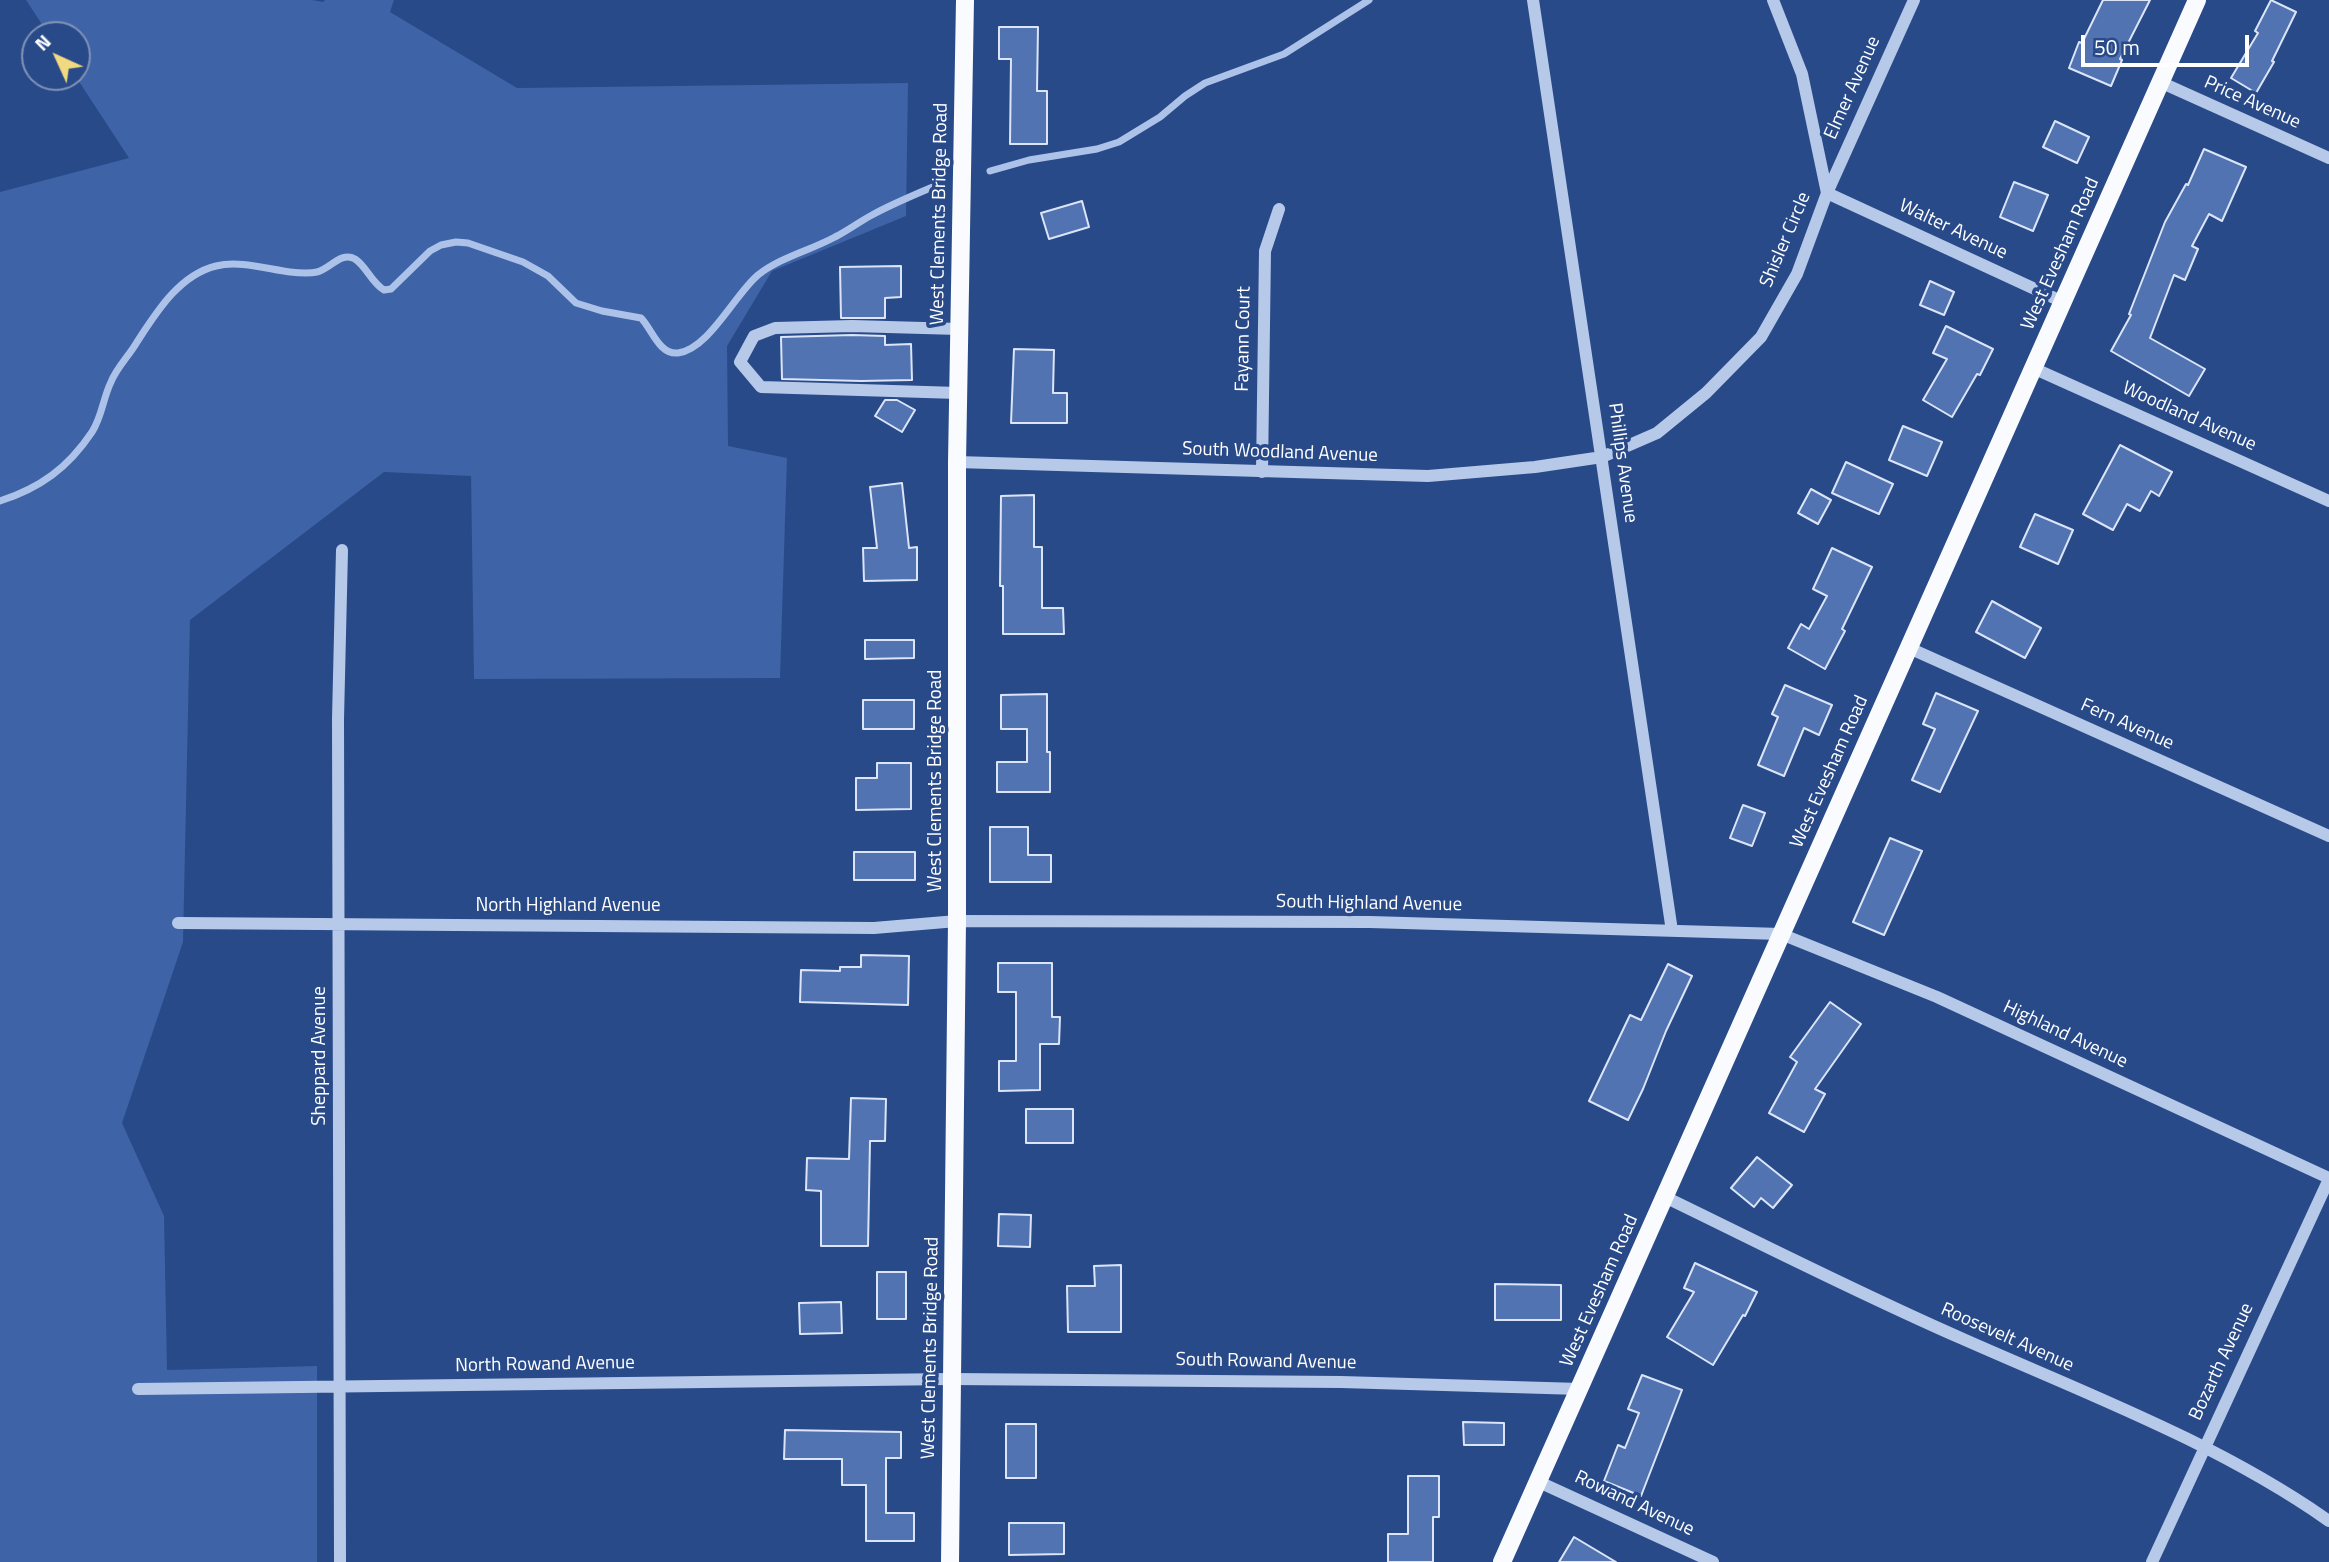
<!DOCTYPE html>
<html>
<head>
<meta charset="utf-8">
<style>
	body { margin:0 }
	#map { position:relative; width:2329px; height:1562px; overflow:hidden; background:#294a89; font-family:"Titillium Web",sans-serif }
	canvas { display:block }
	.north { position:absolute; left:21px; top:21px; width:70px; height:70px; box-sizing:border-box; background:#294a89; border:2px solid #7f92b8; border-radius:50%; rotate:315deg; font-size:19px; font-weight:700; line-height:28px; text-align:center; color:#fff }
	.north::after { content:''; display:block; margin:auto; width:24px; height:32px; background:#f0d97e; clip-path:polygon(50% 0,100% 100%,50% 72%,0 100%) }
	.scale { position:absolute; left:2081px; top:35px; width:168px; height:32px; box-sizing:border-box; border:4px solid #fff; border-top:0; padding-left:9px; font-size:21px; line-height:24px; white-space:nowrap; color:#fff; -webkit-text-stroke:5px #294a89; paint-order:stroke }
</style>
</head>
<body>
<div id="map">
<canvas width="2329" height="1562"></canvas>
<div class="north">N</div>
<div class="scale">50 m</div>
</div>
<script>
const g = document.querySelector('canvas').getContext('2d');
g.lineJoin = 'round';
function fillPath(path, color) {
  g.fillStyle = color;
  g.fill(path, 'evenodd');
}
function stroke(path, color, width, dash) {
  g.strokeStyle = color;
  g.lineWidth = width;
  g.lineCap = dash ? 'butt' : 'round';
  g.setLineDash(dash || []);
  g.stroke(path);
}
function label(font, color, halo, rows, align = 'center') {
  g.font = font + ' "Titillium Web",sans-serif';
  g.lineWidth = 7;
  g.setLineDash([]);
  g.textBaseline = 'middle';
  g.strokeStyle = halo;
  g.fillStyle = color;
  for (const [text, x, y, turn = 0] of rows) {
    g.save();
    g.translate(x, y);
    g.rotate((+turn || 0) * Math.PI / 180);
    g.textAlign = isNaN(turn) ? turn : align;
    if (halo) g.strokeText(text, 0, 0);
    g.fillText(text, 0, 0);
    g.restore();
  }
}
fillPath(new Path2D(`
	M26 0H312L323 2 325 0H394L390 12 517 88 908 83 906 216 772 271 727 346 728 446 787 458 780 678 474 679 471 476 384 472 190 620 183 942 122 1123 164 1216 167 1370 317 1366V1562H0V192L129 158 76 77 77 35H49Z`), '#3e63a6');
stroke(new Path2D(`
	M990 171 1029 160 1097 149 1119 142 1160 117 1185 96 1205 83 1284 54 1369 0
	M0 501C40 488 68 468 92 432 102 417 103 398 111 382 117 367 129 356 137 342 156 313 179 275 216 266 239 260 267 269 290 272 299 273 308 274 317 272 330 269 341 251 355 259 367 267 371 282 384 290L391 289 430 251 441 245 456 242 468 243 523 262 548 276 576 303 602 311 641 318C652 329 659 355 678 353 709 349 735 294 758 275 781 257 809 251 835 237 847 231 859 222 872 215 892 204 914 195 935 186`), '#acc2e9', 7);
const building = new Path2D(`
	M2103 0H2150L2120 59 2122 60 2111 86 2069 68 2079 42 2082 43Z
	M2271 0 2296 12 2272 61 2274 62 2256 93 2231 78 2258 33 2255 31Z
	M999 27H1038L1037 91H1047V144H1010L1011 59H999Z
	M2055 121 2089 137 2077 163 2043 147Z
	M2204 149 2246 167 2222 221 2209 214 2192 246 2198 249 2185 280 2174 275 2150 338 2205 369 2189 396 2111 351 2131 315 2129 314 2165 222 2186 184 2188 185Z
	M2014 182 2048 195 2033 231 2000 217Z
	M1082 201 1089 227 1049 239 1041 213Z
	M901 266V297L885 298V318H841L840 267Z
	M1930 281 1954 292 1944 315 1920 305Z
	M1946 326 1993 349 1980 375 1977 374 1952 417 1923 400 1947 359 1933 353Z
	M852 335 885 336V345L911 344 912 380 861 381 782 379 781 337Z
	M1014 349 1054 350 1053 393H1067V423H1011Z
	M885 400H897L915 410 902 432 875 416Z
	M1903 426 1942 442 1927 476 1889 460Z
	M2120 445 2172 472 2159 496 2151 491 2140 511 2127 504 2113 530 2083 514Z
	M1846 462 1893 484 1879 514 1832 493Z
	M902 483 909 548 917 547V580L864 581 863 548H877L870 487Z
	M1811 489 1831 500 1818 524 1798 513Z
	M1034 495V547H1042V608H1063L1064 634H1003V586H1000L1001 496Z
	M2035 514 2073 530 2058 564 2020 547Z
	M1832 548 1872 567 1842 629 1845 631 1825 669 1788 648 1801 624 1809 629 1827 596 1813 589Z
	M1992 601 2041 628 2025 658 1976 632Z
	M865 640H914V658L865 659Z
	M1785 685 1832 705 1819 735 1804 728 1784 776 1758 765 1778 717 1772 714Z
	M1936 693 1978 711 1940 792 1912 780 1935 729 1923 724Z
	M1047 694V752H1050V792H997V762H1027V729H1001V695Z
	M863 700H914V729H863Z
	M877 763H911V809L856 810V778H877Z
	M1743 805 1765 813 1752 846 1730 838Z
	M990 827H1028V855H1051V882H990Z
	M1890 838 1922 851 1884 935 1853 922Z
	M854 852H915V880H854Z
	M861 955 909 956 908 1005 800 1002 801 970 840 971V967H861Z
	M998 963H1052V1017H1060L1059 1044H1040V1090L999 1091V1061H1016V992H998Z
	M1668 964 1692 976 1666 1031 1643 1089 1628 1120 1589 1101 1630 1015 1641 1020Z
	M1830 1002 1861 1024 1815 1089 1825 1094 1804 1132 1769 1113 1797 1062 1790 1057Z
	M851 1098 886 1099 885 1141H870L868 1246H821V1191L806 1190 807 1158 849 1159Z
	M1026 1109H1073V1143H1026Z
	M1757 1157 1792 1185 1773 1208 1761 1198 1754 1207 1731 1188Z
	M999 1214 1031 1215 1030 1247 998 1246Z
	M1695 1263 1757 1292 1745 1316 1743 1315 1713 1365 1667 1337 1694 1292 1684 1288Z
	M1121 1265V1332H1068L1067 1286H1095L1094 1266Z
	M877 1272H906V1319H877Z
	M1495 1284 1561 1285V1320H1495Z
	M841 1302 842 1333 800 1334 799 1303Z
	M1642 1375 1682 1390 1641 1496 1604 1481 1618 1445 1625 1448 1639 1413 1628 1409Z
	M1463 1422 1504 1423V1445H1464Z
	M1006 1424H1036V1478H1006Z
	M785 1430 901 1432V1458H886V1513H914V1541H866V1485H842V1459H784Z
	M1408 1476H1439V1517H1433V1562H1388V1534H1408Z
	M1009 1523H1064V1554L1009 1555Z
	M1574 1537 1616 1562H1559Z`);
fillPath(building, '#5273b1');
stroke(building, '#dbe5f7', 2);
stroke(new Path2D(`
	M1533 0 1672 931
	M1914 0 1827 193 2063 302
	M2160 82 2329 158
	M2033 368 2329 501
	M958 393 761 387 740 362 754 336 775 328 852 326 959 329
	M957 462 1428 476 1535 467 1602 457 1657 433 1706 393 1761 337 1797 274 1827 193 1802 74 1773 0
	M1262 472 1265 251 1279 209
	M1909 648 2329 836
	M178 923 874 928 957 921 1370 922 1781 934 1937 997 2329 1178
	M1665 1197C1764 1245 1862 1295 1963 1339 2087 1394 2218 1443 2329 1521
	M138 1389 951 1379 1341 1382 1580 1389
	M1539 1482 1713 1562
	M340 1562 338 719 342 550
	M2152 1562 2329 1179`), '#b7c9e9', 12);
stroke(new Path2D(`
	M950 1562 957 921V462L965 0
	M1502 1562 2197 0`), '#f9fbfe', 18);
label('19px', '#fff', '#294a89', [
	["Elmer Avenue",1853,88,-66],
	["Price Avenue",2252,103,24],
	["West Clements Bridge Road",940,214,-89],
	["Walter Avenue",1953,230,25],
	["Shisler Circle",1786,240,-67],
	["West Evesham Road",2061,254,-66],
	["Fayann Court",1244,339,-89],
	["Woodland Avenue",2189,417,24],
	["South Woodland Avenue",1280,453,2],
	["Phillips Avenue",1622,463,82],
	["Fern Avenue",2127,725,24],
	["West Evesham Road",1830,772,-66],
	["West Clements Bridge Road",936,781,-90],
	["South Highland Avenue",1369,904,1],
	["North Highland Avenue",568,906],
	["Highland Avenue",2065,1035,25],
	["Sheppard Avenue",320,1056,-90],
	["West Evesham Road",1600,1291,-66],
	["Roosevelt Avenue",2007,1338,24],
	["West Clements Bridge Road",931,1348,-89],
	["South Rowand Avenue",1266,1362,1],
	["Bozarth Avenue",2222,1362,-65],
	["North Rowand Avenue",545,1365,-1],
	["Rowand Avenue",1634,1504,25]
]);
</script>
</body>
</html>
